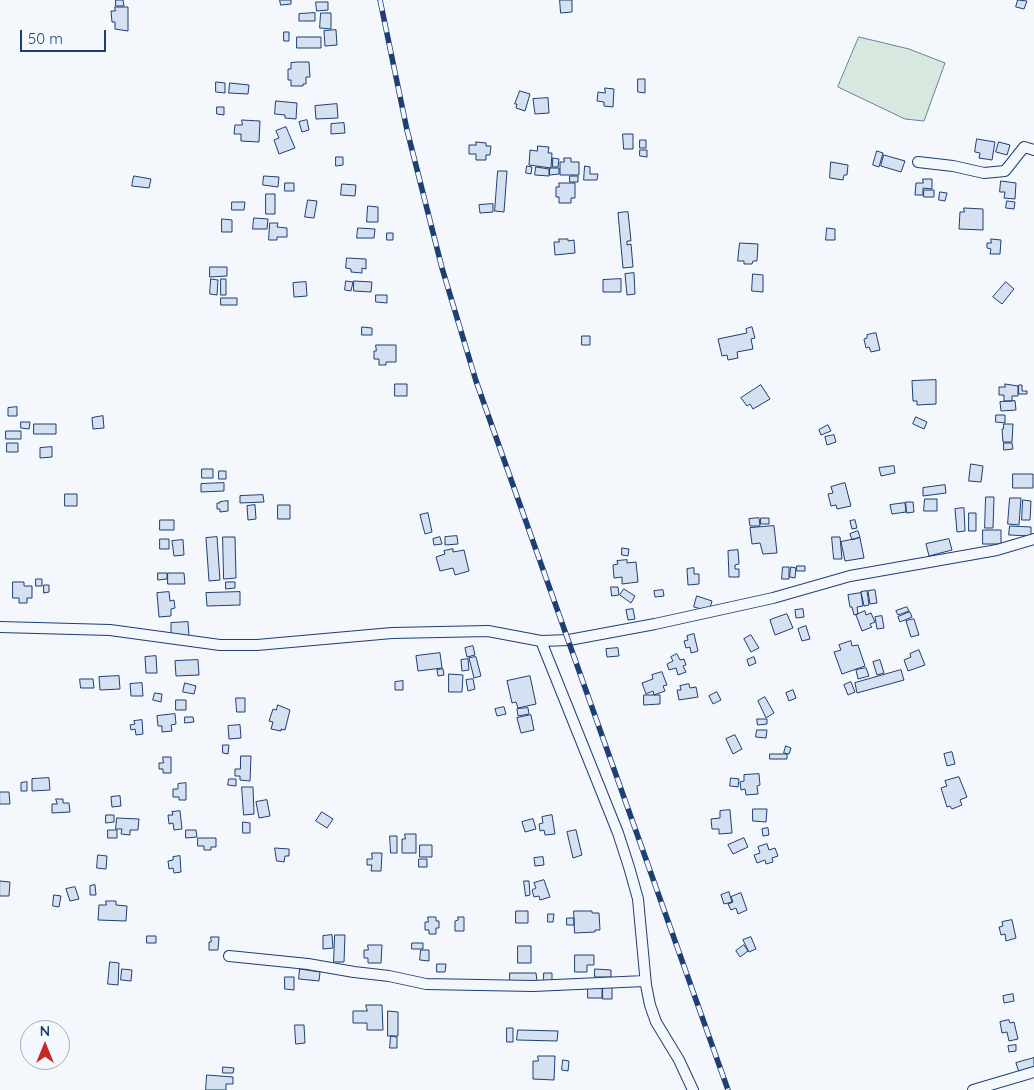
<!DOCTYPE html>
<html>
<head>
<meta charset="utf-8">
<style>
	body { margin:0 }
	#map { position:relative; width:1034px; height:1090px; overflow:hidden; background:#f4f7fb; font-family:Quicksand,sans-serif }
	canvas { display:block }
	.north { position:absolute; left:20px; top:1020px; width:50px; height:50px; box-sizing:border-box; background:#f4f7fb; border:1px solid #9eadc5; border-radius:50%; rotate:0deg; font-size:14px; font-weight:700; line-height:20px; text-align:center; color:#1d3f73 }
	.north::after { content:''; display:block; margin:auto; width:18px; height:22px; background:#c62828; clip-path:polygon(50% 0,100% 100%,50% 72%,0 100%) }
	.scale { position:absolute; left:20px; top:30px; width:86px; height:22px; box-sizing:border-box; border:2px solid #1d3f73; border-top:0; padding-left:6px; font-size:15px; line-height:18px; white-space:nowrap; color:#1d3f73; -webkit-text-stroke:4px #f4f7fb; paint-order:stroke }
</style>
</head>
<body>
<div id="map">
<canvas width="1034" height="1090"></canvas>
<div class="north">N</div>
<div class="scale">50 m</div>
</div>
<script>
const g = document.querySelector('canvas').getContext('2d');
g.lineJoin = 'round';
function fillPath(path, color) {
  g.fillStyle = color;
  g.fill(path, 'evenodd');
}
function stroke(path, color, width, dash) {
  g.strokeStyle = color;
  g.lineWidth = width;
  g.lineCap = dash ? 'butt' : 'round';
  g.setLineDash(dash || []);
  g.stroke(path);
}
const green = new Path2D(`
	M859 37 909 49 945 63 924 121 905 119 838 87Z`);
fillPath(green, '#d7e8df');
stroke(green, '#687fa3', 1);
const building = new Path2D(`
	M116 0H123L124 6H116Z
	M280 0H291V4L281 5Z
	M560 0H572V12L561 13Z
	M1018 0 1027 1 1024 9 1016 7Z
	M316 2H328V10L317 11Z
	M115 7H128V31L115 29V22H112L111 11H115Z
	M315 13V21H299V14Z
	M321 13H331V29L320 28Z
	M336 30 337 45 325 46 324 31Z
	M284 32H289V41H284Z
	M297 37H321V48H297Z
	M297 62H309L310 77H306V84H303V86H291V80H288V69H291V63Z
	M638 79H645V93L638 92Z
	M216 82 225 83V93L216 92Z
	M230 83 249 85 248 94 229 93Z
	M605 88 614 89 613 107 604 106V102L597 101 598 92 605 93Z
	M520 91 530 94 525 111 516 108 517 104H515Z
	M548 98 549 113 535 114 533 99Z
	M276 101 297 103 296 119 285 118V115L275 114Z
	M337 104 338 118 316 119 315 106Z
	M217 107H224V115L217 114Z
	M242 120 260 121 259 142 241 141V134H234L235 125H242Z
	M307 120 309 130 302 132 299 122Z
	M344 123 345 133 331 134V124Z
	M286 127 295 148 279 154 274 140 279 138 276 131Z
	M623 134H633V149H624Z
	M977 139 995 142 992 160 979 158 980 153 975 152Z
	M640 140H646V148H640Z
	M476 142 486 143V146H491L490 155H486V160H476V154H469V145H476Z
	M999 142 1010 145 1007 155 996 152Z
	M538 146 549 147 548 153H552L551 168 529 165 530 150 537 151Z
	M640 150H647V157L640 156Z
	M877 151 883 153 879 167 873 165Z
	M884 155 905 161 901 172 881 166Z
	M336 157H343V165L336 166Z
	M553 158 559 159 558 167H553Z
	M564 158H571V162H579V175H560V162H564Z
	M831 162 848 165 847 175H844L843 180 830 178Z
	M527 166 532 167 531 174 526 173Z
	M585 166 590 167V174H598L597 180H584Z
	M536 167 549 169V176L535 175Z
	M550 168H559V174L550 175Z
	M498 171H507L504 212 495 211Z
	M134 176 151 179 149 188 132 186Z
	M264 176 279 177 278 187 263 185Z
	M570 176H578V182H570Z
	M923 179H932V189L923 188V195H915L916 183H923Z
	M1001 181 1016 183 1015 199 1004 198 1005 192H1000Z
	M285 183H294V191H285Z
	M559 183H575V198H571V203H559V197H556V187H559Z
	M342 184 356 185 355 196 341 195Z
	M924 190H934V197H924Z
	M940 192 947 193 945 201 939 200Z
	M266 194H275V214H266Z
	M308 200 317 201 314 218 305 217Z
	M1007 201 1015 202 1014 209 1006 208Z
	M232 202H245L244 210H232Z
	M493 204V212L480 213 479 205Z
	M368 206 378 207V222H367Z
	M964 208 983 209V230L959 229 960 212H964Z
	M628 212 631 241H627V245L631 244 633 267 623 268 618 213Z
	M254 218 268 219 267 229H253Z
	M222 219 232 220V232H222Z
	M270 223H278L277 227 287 228V237H277V240H269Z
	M358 228 375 229 374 238H357Z
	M827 228 835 229V240H826Z
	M387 233H393V240H387Z
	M559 239H568V241L574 240 575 253 555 255 554 242H559Z
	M991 239 1001 240 1000 254H990L991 249 987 248V243H991Z
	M740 243 758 244 757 261H753L752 264H744V261H738Z
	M347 258 366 259V269L362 268V273L351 272V269L346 268Z
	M210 267H227V276L210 277Z
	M634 273 635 294 627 295 625 274Z
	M753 274 763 275V292L752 291Z
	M211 279 218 280 217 295 210 294Z
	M221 279H226V295H221Z
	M621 279V292H603V280Z
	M346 281 353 282 351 291 345 290Z
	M354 281 372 282 371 292 354 291Z
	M306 282 307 296 294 297 293 283Z
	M1006 282 1014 289 1002 304 993 297Z
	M376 295H387V303L376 302Z
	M221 298H237V305H221Z
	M362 327 372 328V335H362Z
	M752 327 755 338 751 339 753 349 737 352 738 358 728 360 727 355 722 356 718 339 747 333 746 329Z
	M876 333 880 350 871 352 869 347 866 348 864 339 867 338V335Z
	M582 336H590V345H582Z
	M376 345H396V362H386V365H379V359H374V351H376Z
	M936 380V404L917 405V401H913L912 381Z
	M395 384H407V396H395Z
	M1005 384 1018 386V396H1012V401H1004V395H999V387H1005Z
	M761 385 770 399 753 409 750 404 747 406 741 398Z
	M1019 385H1022V391H1027V394H1019Z
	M1015 401 1016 410 1001 411 1000 402Z
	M17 407V416H8V408Z
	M996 415H1005V423L996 422Z
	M103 416 104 428 93 429 92 418Z
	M916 417 927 422 924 429 913 424Z
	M21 422H30L29 429 21 428Z
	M34 424H56V434H34Z
	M1004 424H1013L1012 442H1003L1002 429H1003Z
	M828 425 831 431 821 435 819 430Z
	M6 431H21V439H6Z
	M834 435 836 442 827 445 825 437Z
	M7 443H18V452H7Z
	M1004 443H1012L1013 449 1004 450Z
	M52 447V457L40 458V448Z
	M971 464 983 466 981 482 969 481Z
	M894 466 895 473 881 476 879 468Z
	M202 469H213V478H202Z
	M219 471H226V479H219Z
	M1013 474H1033V488H1013Z
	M224 483V491L201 492V484Z
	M845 483 851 506 837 509 836 505 831 506 828 494 833 493 831 487Z
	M945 485 946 493 923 496V488Z
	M65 494H77V506H65Z
	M263 495 264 502 240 503V496Z
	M986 497H994L993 528H985Z
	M1010 498H1021L1019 525 1008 524Z
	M925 499H937V511H924Z
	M1023 500 1031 501 1030 520H1022Z
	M228 501V511L220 512V509H217V503H220V502Z
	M906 502H913L914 512 907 513Z
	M905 503 906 512 892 514 890 505Z
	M255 505 256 519 248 520 247 506Z
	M278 505H290V519H278Z
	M964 508 965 531 957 532 955 509Z
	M428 513 432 532 425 534 420 515Z
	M969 513H976V531H969Z
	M759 518 760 526H750L749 519Z
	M761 518H769V524H761Z
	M160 520H174V530H160Z
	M855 520 857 528 852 529 850 521Z
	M774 526 777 553 763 554 760 543 752 544 750 528Z
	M1010 526 1031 527V536L1009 535Z
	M983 530H1001V544H983Z
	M858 531 860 537 852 540 850 534Z
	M457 536 458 544 445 545V537Z
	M217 537 220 580 209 581 206 538Z
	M223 537H235L236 578 224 579Z
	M440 537 442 544 434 545 433 539Z
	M832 537H840L842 559H834Z
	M860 538 864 558 845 561 841 542Z
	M160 539H169V549H160Z
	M949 539 952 550 929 556 926 544Z
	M183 540 184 555 174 556 172 541Z
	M622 548 629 549 628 556 622 555Z
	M453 549V552L464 550 469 571 455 575 453 568 440 571 436 557 445 554 444 551Z
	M738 550 739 564 735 565V569H739V577H729L728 551Z
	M627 560V563L636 562 638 582 622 584V577L614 578 613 565 618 564 617 561Z
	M797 566H805V571H797Z
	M783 567H789V579H782Z
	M791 567 796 568 795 578 790 577Z
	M694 568V574H699V584L688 585 687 569Z
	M158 573H167V579L158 580Z
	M168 573H184L185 584H168Z
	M36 579H42V586H36Z
	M13 582H24V586H32V598H27V603H19V598H13Z
	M226 582H235V588L226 589Z
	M44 585H49V592L44 593Z
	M611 587H618L619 595 612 596Z
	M624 589 635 596 631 603 620 595Z
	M663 590 664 596 655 597 654 591Z
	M875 590 877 603 870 604 868 591Z
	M867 591 869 605 864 606 861 592Z
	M169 592 170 601 174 600 175 608 171 609V616L159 617 157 593Z
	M240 592V605L207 606 206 593Z
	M861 593 863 606 857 607 858 614 854 615 852 607H850L848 595Z
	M697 596 712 601 709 611 694 607Z
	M907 607 909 611 898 615 896 611Z
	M633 609 635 619 628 620 626 610Z
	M803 609 804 617 796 618 795 610Z
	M865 611 866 615 871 613 875 622 870 624 872 627 862 631 856 615Z
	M910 612 912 617 900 622 898 617Z
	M787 614 793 628 775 635 770 620Z
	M882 616 884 628 877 629 875 617Z
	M914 619 919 635 911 637 906 621Z
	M188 622 189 636H171V623Z
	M806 626 810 639 802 641 798 629Z
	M694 634 698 651 691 653 690 647 686 648 684 641 688 640 687 636Z
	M751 635 759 648 751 652 744 639Z
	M851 641 852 646 858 645 865 666 842 674 834 652 841 650 839 645Z
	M473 646 475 655 467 657 465 648Z
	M618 648 619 656 607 657 606 649Z
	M919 650 925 665 908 671 904 660 911 657 910 654Z
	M440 653 442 668 418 671 416 656Z
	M677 654 680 660 684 659 686 665 683 666 686 672 678 675 676 668 669 670 667 664 673 661 671 657Z
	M156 656 157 673H146L145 657Z
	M476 657 481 676 474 678 469 658Z
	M754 657 756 663 749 666 747 660Z
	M468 659 469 670 462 671 461 660Z
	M198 660 199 675 176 676 175 661Z
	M880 660 884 673 877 675 873 662Z
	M866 668 869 676 858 679 856 670Z
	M443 669 444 675 438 676 437 670Z
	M901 670 904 680 857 693 855 683Z
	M662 672 667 685 663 686 665 691 654 695 653 691 646 694 642 683 653 679 652 675Z
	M449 674 463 675 462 692H449Z
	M119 676 120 689 100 690 99 677Z
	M530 676 536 704 518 708 516 702 512 703 507 681Z
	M80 679H93L94 688H81Z
	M473 679 475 689 468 691 466 680Z
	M403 681V690H395V682Z
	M851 682 855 692 848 695 844 685Z
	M142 683 143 696H131L130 684Z
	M185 683 196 686 194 694 183 692Z
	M689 684 690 688 696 687 698 697 679 700 677 690H681L680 686Z
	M793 690 796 698 789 701 786 693Z
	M717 692 721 700 713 704 709 696Z
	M155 693 162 694 161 702 153 700Z
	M644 695H660V704L644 705Z
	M765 697 774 713 766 718 758 701Z
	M236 698H245V712H237Z
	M176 700H186V710H176Z
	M278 705 290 710 285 730 281 729V731L271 729 273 722 269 721 273 709 276 710Z
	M504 707 506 714 497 716 495 709Z
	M528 708 529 714 518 716 517 709Z
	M175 714 176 724 171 725 172 731 162 732V726H158L157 716Z
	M531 715 534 730 521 733 517 718Z
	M185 717H193L194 722 185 723Z
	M757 719H767V724L758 725Z
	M142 720 143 734 136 735 135 729 131 730 130 725 135 724 134 721Z
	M240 725 241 738 229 739 228 726Z
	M757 730H767L766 738 756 737Z
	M735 735 742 749 733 754 726 739Z
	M223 745H229L228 754 223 753Z
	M786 746 791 748 789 754 784 753Z
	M952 752 955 764 947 766 944 754Z
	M770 754H787V759H770Z
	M241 756H251L250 781 240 780V776H235V769H240Z
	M163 757H171V773H163V769H159V763H163Z
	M759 774 760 785 757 786 758 794 746 795 745 789 741 790 740 782 744 781V775Z
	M959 777 967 797 960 800 962 805 952 809 950 806 947 807 941 788 947 786 945 781Z
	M49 778 50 790 32 791V779Z
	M731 778 739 779 738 787 730 786Z
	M229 779H236V786L228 785Z
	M27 782V791H21V783Z
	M186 783V800H179V797H173V789H178V784Z
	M242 787H253L254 814 244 815Z
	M0 792H9L10 804H0Z
	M120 796 121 806 112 807 111 797Z
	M56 799H63V803H69L70 812 52 813V804H57Z
	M267 800 270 816 259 818 256 802Z
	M753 809H767L766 822 753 821Z
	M730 810 732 833 719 834V829H712L711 819 720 818V811Z
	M180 811 182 829 174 830 173 823 169 824 168 815H173L172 812Z
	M322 812 333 819 327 828 316 821Z
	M106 815H114V822L106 823Z
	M552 815 555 834 545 835 544 830 540 831 539 824 543 823 542 817Z
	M117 818 139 819 138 830H130V835L121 834 122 829H116Z
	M533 819 536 829 525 832 522 822Z
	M243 822 250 823V833H243Z
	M768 828 769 835 763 836 762 829Z
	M108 830H117V838H108Z
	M186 830H196L197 837 186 838Z
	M576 830 582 855 573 858 567 832Z
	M405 834H416V853H402V839H405Z
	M390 836H397V853H391Z
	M198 838H216V847H211V850H204V846H198Z
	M744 838 748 847 733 854 728 845Z
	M767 844 769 850 775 848 778 856 772 858 773 862 766 864 765 860 757 863 754 855 760 853 758 847Z
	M420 845H432V857H420Z
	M275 848 289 849V856H285L284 862 277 861Z
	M372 853H382L381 871H371L372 865H367V859H372Z
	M98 855 107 856 106 869 97 868Z
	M180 856 181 872 174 873 173 868 169 869 168 861 173 860V857Z
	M543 857 544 865 535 866 534 858Z
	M419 859H427V867H419Z
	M544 880 550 897 540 900 539 896 534 897 532 890 536 888 534 883Z
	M0 881 10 882 9 896H0Z
	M524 881H529L530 895 526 896Z
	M95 885 96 895H90V886Z
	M75 887 79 899 70 901 66 889Z
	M729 892 732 902 724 904 721 895Z
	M741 893 747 910 738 914 736 908 731 910 728 904 733 902 731 897Z
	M54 895 61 896 59 907 53 906Z
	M106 901H116V905L127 906 126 921 98 920 99 905H106Z
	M516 911H528V923H516Z
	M574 911H592V913H599L600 930H595V932L575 933Z
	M548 914H554L553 922H548Z
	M428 917H436V921H439V928H436V934H429V930H425V922H428Z
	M458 917H464V931H455V921L458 920Z
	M567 918H574V925H567Z
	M1012 920 1016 938 1006 941 1005 934 1001 935 999 927 1003 926 1002 922Z
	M332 935 333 948 323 949V936Z
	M335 935H345L344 962H334Z
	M147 936H156V943H147Z
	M211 937H219L218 950H209V942H211Z
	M751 937 756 949 749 952 743 940Z
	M412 943H423V949H412Z
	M368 945H382L381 963H368V958H364V950H368Z
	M744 945 748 951 740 957 736 951Z
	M518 946H531V963H518Z
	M421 950H429V961L420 960Z
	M575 955H594V965H587V972H575Z
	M110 962 119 963 118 985 108 984Z
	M437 964H446L445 972H437Z
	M122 969 132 970 131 981 121 980Z
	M300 969 320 972 319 981 299 979Z
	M595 969 611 970V977H595Z
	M510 973H536L537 981 510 982Z
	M544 973H552V982H544Z
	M285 977H294V990L285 989Z
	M603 987H612V999H603Z
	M588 988H602V998H588Z
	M1013 994 1014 1001 1004 1003 1003 996Z
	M366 1005H382L383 1030H367V1023H353V1011H367Z
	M388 1011 398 1012V1036H388Z
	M1009 1020 1010 1023 1014 1022 1018 1039 1009 1041 1007 1032 1002 1033 1000 1022Z
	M295 1025H304L305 1043 296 1044Z
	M507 1028H513V1042H507Z
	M518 1030 558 1031 557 1041 517 1040Z
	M391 1036 397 1037V1048H390Z
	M1016 1045V1051L1009 1052 1008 1046Z
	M538 1056H555L554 1080 533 1079V1061H538Z
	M1034 1058V1068L1019 1072 1016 1063Z
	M563 1060 569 1061 568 1071 562 1070Z
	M223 1067 234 1068 233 1073H223Z
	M207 1075 233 1077V1084H226V1090H206Z`);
fillPath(building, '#d5e0f0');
stroke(building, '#1d3f73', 1);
const street = new Path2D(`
	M918 162 953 166 984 173 1005 171 1024 147 1034 150
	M0 627 110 630 220 645H257L392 633 488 631 541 641 569 640 655 624 773 598 850 576 997 550 1034 539
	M541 641 618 833 629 867 638 899 646 985 650 1005 656 1022 679 1060 693 1090
	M229 956 308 964 354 972 389 976 426 984 533 986 645 981
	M973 1090 1034 1072`);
stroke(street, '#1d3f73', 12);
stroke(street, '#f4f7fb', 10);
const rail = new Path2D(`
	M380 0 407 130 442 268 476 381 728 1090`);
stroke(rail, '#1d3f73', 5.5);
stroke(rail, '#f4f7fb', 4, [11]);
</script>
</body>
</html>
